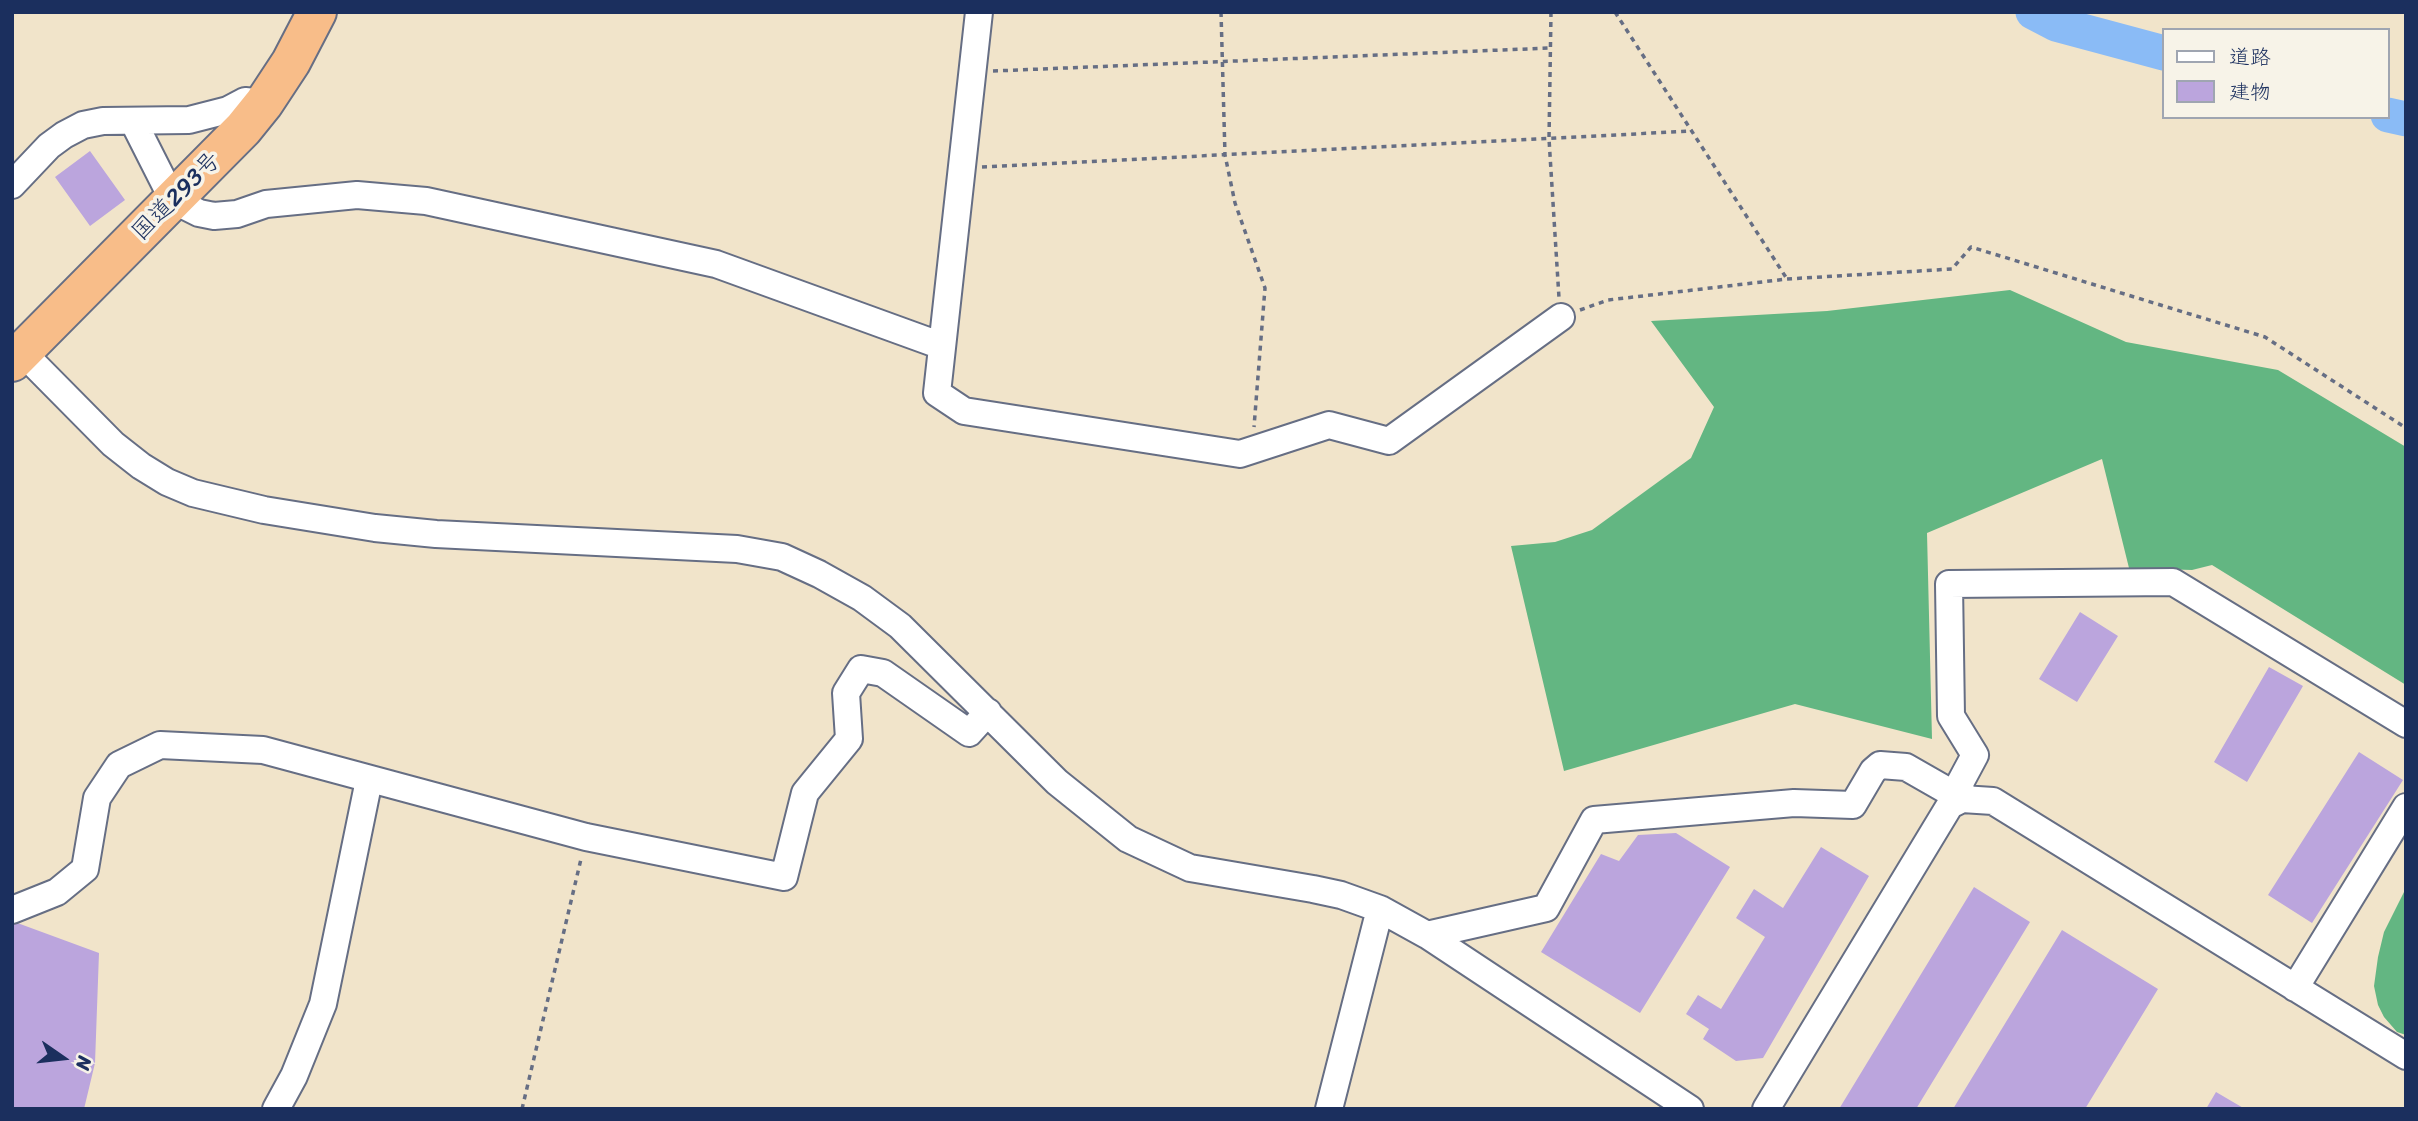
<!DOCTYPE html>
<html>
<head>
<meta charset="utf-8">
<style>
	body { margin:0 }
	#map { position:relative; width:2418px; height:1121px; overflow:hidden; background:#f1e4ca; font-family:Sriracha,"Klee One",sans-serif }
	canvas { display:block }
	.frame { position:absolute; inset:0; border:14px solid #1b2f5e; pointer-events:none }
	.legend { position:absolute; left:2162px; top:28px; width:228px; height:91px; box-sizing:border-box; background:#f7f3e8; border:2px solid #9fa5b1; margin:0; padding:9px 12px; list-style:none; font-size:21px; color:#1b2f5e }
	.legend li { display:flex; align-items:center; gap:14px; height:35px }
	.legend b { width:35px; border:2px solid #9fa5b1 }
	.north { position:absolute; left:28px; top:1023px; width:70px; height:70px; -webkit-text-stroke:5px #f7f3e8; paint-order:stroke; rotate:104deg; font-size:19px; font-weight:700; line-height:28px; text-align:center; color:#1b2f5e }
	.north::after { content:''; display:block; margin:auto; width:24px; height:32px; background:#1b2f5e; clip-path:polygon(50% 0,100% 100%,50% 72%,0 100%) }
</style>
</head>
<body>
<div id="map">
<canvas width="2418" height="1121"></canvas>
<div class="frame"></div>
<ul class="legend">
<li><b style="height:9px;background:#fff"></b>道路</li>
<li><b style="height:19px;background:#bba5dd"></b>建物</li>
</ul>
<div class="north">N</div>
</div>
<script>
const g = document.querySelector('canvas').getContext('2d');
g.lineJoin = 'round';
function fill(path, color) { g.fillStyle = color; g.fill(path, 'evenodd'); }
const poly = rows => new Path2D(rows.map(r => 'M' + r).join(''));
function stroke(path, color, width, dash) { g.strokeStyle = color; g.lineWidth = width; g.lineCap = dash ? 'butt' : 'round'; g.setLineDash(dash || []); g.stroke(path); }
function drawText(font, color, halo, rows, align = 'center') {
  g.font = font + ' Sriracha,"Klee One",sans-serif'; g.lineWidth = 7; g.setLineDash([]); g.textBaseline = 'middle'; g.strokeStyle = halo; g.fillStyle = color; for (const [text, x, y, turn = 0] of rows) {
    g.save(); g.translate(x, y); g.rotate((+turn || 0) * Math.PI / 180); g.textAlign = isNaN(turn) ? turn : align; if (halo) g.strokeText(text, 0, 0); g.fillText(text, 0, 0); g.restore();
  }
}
const forest = poly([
	[2010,290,2126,342,2278,370,2406,447,2406,685,2212,565,2192,570,2129,568,2102,459,1927,533,1932,739,1795,704,1564,771,1511,546,1555,542,1592,530,1691,458,1714,407,1651,321,1827,311],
	[2406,888,2406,1035,2397,1032,2384,1017,2378,1005,2374,986,2378,957,2384,932]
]);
const river = poly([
	[2033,12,2056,24,2164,53],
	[2388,115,2406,119]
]);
const building = poly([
	[90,151,125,200,90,226,55,177],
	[2080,612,2118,636,2077,702,2039,679],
	[2269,667,2303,686,2247,782,2214,762],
	[2359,752,2403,780,2312,923,2268,895],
	[1676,833,1730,867,1640,1013,1541,952,1601,854,1619,861,1638,835],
	[1821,847,1869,876,1763,1058,1736,1061,1703,1039,1709,1029,1686,1014,1698,995,1721,1009,1765,937,1736,918,1754,889,1783,908],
	[1974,887,2030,922,1916,1109,1839,1109],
	[12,921,99,953,95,1063,84,1109,12,1109],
	[2062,930,2158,989,2085,1109,1953,1109],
	[2216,1092,2245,1109,2206,1109]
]);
const path = poly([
	[1221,12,1225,155,1235,203,1265,288,1254,427],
	[1551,12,1549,139,1559,298],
	[1615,12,1787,279],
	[993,71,1550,48],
	[982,167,1693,131],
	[1580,310,1608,300,1787,279,1952,269,1971,247,2265,337,2406,428],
	[522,1109,581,859]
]);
const minor = poly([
	[979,12,937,393,964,411,1240,454,1329,425,1389,441,1561,317],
	[133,121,173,200,199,213,214,216,237,214,266,204,357,195,426,201,716,264,942,346],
	[12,185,49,146,64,135,83,125,103,121,189,120,228,110,245,101,264,103],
	[22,352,113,444,141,466,167,482,193,493,264,510,375,528,436,534,737,549,782,557,819,574,862,598,900,626,1057,782,1128,839,1190,868,1313,889,1341,895,1380,909,1427,935,1690,1109],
	[1962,799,1960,783,1975,755,1951,716,1949,584,2173,582,2406,724],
	[12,910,57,892,85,869,97,798,119,765,160,745,263,750,586,837,784,877,805,793,849,739,846,693,861,669,883,673,969,733,988,712],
	[1427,935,1546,908,1594,820,1794,803,1853,805,1873,771,1880,765,1906,767,1962,799,1993,801,2406,1056],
	[2295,988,2406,807],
	[276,1109,294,1076,323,1004,369,780],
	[1329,1109,1380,909],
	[1766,1109,1950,805,1962,799]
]);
const highway = poly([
	[12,362,243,129,264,103,291,62,317,12]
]);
const streetNames = [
	["国道293号",177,197,-45]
];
fill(forest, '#63b682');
stroke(river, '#8abbf6', 35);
fill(building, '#bba5dd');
stroke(minor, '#666e84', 30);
stroke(highway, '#666e84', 42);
stroke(path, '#666e84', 3.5, [5, 5]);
stroke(minor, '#fff', 26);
stroke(highway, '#f8bd89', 38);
drawText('24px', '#1b2f5e', '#f7f3e8', streetNames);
</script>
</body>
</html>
